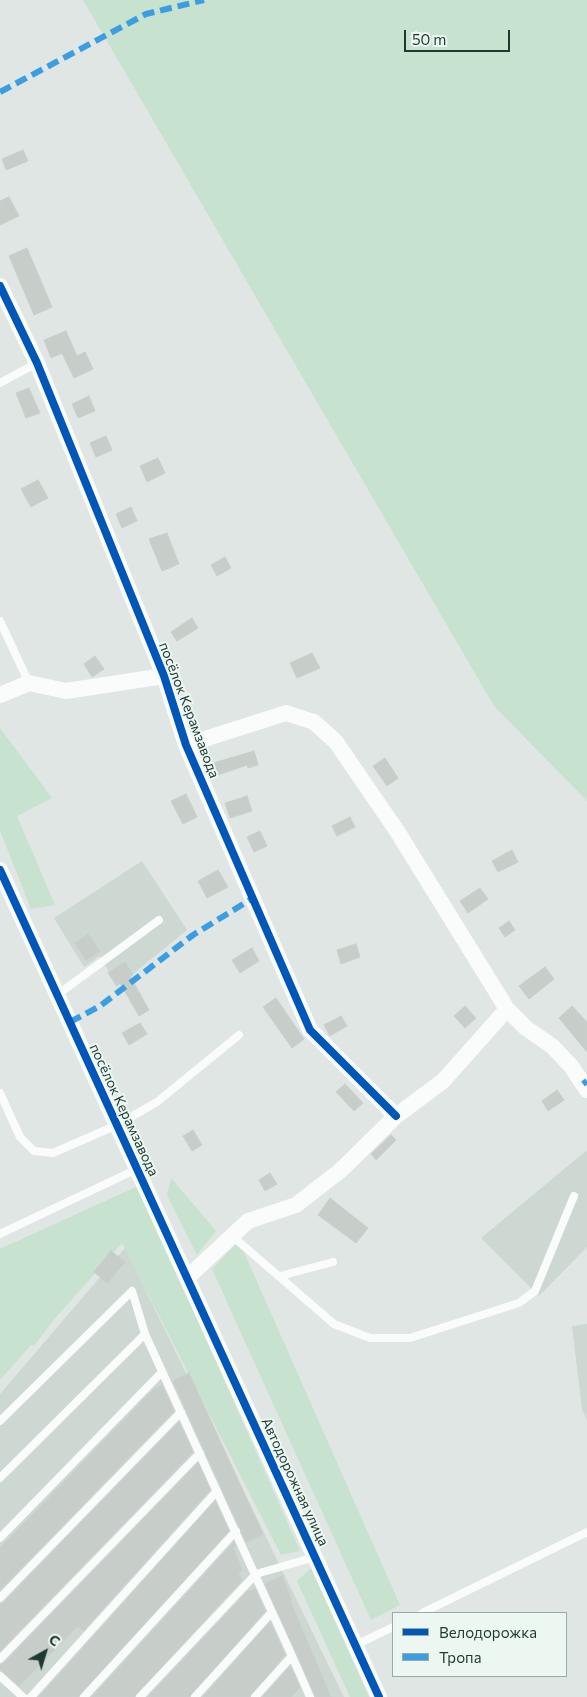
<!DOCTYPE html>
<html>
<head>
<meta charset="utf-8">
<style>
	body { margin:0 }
	#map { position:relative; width:587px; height:1697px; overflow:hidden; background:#e0e6e3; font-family:Commissioner,sans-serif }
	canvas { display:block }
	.legend { position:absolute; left:392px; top:1612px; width:175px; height:65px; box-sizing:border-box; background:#ecf7f1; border:1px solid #99aba5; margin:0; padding:6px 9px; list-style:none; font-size:15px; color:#1d3a32 }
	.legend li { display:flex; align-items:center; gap:10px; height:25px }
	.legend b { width:25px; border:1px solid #99aba5 }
	.north { position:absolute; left:20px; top:1627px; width:50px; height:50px; -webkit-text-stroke:4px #ecf7f1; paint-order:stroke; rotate:39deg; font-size:14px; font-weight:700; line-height:20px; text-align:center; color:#1d3a32 }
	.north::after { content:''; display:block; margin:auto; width:18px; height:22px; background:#1d3a32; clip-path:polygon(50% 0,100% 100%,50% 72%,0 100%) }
	.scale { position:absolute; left:404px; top:30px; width:106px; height:22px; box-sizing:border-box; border:2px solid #1d3a32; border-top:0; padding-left:6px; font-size:15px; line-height:18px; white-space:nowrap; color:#1d3a32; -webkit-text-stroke:4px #ecf7f1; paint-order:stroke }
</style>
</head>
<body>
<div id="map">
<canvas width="587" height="1697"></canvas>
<ul class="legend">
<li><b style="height:6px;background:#0057b8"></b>Велодорожка</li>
<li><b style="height:6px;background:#3c9ee2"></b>Тропа</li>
</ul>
<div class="north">С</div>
<div class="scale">50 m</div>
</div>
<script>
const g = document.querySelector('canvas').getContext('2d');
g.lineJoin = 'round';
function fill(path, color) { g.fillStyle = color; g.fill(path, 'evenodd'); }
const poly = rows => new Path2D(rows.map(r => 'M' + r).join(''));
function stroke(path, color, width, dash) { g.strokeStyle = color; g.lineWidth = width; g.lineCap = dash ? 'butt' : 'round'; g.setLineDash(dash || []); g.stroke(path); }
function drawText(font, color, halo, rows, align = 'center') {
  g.font = font + ' Commissioner,sans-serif'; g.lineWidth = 4; g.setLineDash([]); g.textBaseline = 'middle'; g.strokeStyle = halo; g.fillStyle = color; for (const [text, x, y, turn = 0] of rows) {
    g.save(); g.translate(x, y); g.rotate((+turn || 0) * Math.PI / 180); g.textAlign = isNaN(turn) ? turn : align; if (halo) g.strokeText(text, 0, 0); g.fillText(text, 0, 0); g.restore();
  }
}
const built = poly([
	[142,861,187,930,117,987,100,956,84,967,54,918],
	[587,1150,587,1247,539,1296,481,1238],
	[125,1248,344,1697,0,1697,0,1394],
	[587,1324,587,1420,582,1409,572,1326]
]);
const green = poly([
	[83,0,587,0,587,801,494,706],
	[0,728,52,798,17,816,55,905,31,909,0,831],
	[171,1178,216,1231,197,1255,167,1195],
	[138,1186,300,1551,281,1555,122,1243,57,1316,34,1346,31,1345,0,1380,0,1249],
	[239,1241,400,1605,371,1620,212,1269],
	[311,1568,369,1697,350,1697,297,1581]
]);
const building = poly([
	[23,150,28,161,6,170,2,159,23,150],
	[9,197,19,216,0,225,0,201,9,197],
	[27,248,52,307,34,315,9,256,27,248],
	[66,331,77,356,85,352,93,369,74,378,62,353,51,358,44,340,66,331],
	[29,388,40,413,26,418,16,393,29,388],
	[89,396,95,411,78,418,72,404,89,396],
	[106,436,112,450,96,457,90,443,106,436],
	[158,458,165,473,147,482,140,466,158,458],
	[38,480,48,498,31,507,21,489,38,480],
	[131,507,137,521,122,528,116,514,131,507],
	[167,533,179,564,162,571,149,539,167,533],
	[225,557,231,568,217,576,211,565,225,557],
	[192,618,198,628,177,641,171,632,192,618],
	[312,653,320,668,297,678,290,663,312,653],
	[95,656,104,669,92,677,84,664,95,656],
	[254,751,258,765,248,768,247,765,215,776,210,764,254,751],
	[385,758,398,778,387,786,373,766,385,758],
	[186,794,197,817,183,824,171,801,186,794],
	[247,796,252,811,230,818,225,803,247,796],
	[350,817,355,827,337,836,332,826,350,817],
	[260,831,267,846,254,852,247,837,260,831],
	[512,850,518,862,498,872,492,861,512,850],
	[218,870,228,887,207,898,198,881,218,870],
	[480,888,488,899,468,913,460,901,480,888],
	[509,921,515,930,505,937,499,928,509,921],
	[88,934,100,951,86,960,75,943,88,934],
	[356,944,360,957,341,964,337,950,356,944],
	[252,948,259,961,240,973,232,960,252,948],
	[125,962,133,975,130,976,149,1010,139,1016,120,983,116,985,108,973,125,962],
	[545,967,554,979,529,999,519,986,545,967],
	[276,998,304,1039,292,1048,263,1007,276,998],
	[465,1006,476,1018,465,1028,454,1016,465,1006],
	[572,1006,587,1022,587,1052,559,1018,572,1006],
	[341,1016,347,1026,330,1036,324,1025,341,1016],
	[140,1023,147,1034,129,1045,122,1033,140,1023],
	[345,1084,363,1103,354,1111,336,1092,345,1084],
	[557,1090,564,1100,548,1111,542,1101,557,1090],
	[193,1130,202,1145,192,1151,183,1136,193,1130],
	[391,1135,396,1140,376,1160,371,1154,391,1135],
	[270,1173,277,1184,265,1191,259,1180,270,1173],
	[330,1198,368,1228,356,1243,318,1215,330,1198],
	[111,1251,125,1262,107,1283,94,1272,111,1251],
	[189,1373,263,1534,246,1542,173,1381,189,1373],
	[162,1385,174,1411,0,1590,0,1548,154,1389,162,1385],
	[179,1422,193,1452,0,1651,0,1604,4,1602,179,1422],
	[198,1463,210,1490,83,1631,78,1626,19,1686,0,1669,0,1664,4,1663,198,1463],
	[215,1501,229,1531,78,1697,39,1697,215,1501],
	[234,1542,236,1546,233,1548,242,1570,238,1573,242,1580,134,1697,92,1697,234,1542],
	[282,1576,292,1600,290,1601,331,1697,316,1697,265,1584,282,1576],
	[255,1589,265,1611,190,1697,148,1697,248,1591,255,1589],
	[270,1622,285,1655,250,1697,203,1697,270,1622],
	[290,1666,300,1687,291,1697,263,1697,290,1666]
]);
const service = poly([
	[0,383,37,363],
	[0,621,29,683],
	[57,995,159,920],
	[0,1093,20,1137,34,1151,53,1153,117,1125,157,1102,239,1035],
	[0,1234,137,1169],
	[231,1235,334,1324,370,1338,410,1338,519,1303,535,1291,574,1196],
	[280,1276,333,1262],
	[0,1421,132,1291,145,1334],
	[0,1478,145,1334,292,1656,255,1697],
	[0,1538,162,1372],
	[0,1598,181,1412],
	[422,1613,587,1532],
	[356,1645,393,1627],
	[292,1656,310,1697],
	[0,1659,200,1453],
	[0,1676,23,1697],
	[31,1697,217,1491],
	[84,1697,236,1531],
	[140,1697,256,1574,315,1557],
	[195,1697,272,1612]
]);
const minor = poly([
	[0,286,37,363,164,676,186,745,310,1030,396,1116],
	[0,695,29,683,66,691,164,676],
	[186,745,286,713,314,722,336,742,397,831,507,1009,526,1028,552,1046,571,1066,587,1090],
	[0,870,379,1697],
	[187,1278,248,1221,296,1205,341,1170,396,1116,443,1081,507,1009]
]);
const quiet = poly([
	[0,92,146,14,204,0],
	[70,1022,100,1006,193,935,253,898],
	[583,1084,587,1081]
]);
const cycleway = poly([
	[0,286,37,363,164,676,186,745,310,1030,396,1116],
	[0,870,379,1697]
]);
const streetNames = [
	["посёлок Керамзавода",189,710,69],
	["посёлок Керамзавода",124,1110,65],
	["Автодорожная улица",295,1482,65]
];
fill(built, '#cdd8d3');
fill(green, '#c7e2ce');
fill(building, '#c7ceca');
stroke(building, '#c8cfcc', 1);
stroke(service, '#fafbfb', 8);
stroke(minor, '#fafbfb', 16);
stroke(quiet, '#3c9ee2', 6, [12, 6]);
stroke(cycleway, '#0057b8', 8);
drawText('14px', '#1d3a32', '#ecf7f1', streetNames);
</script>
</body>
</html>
